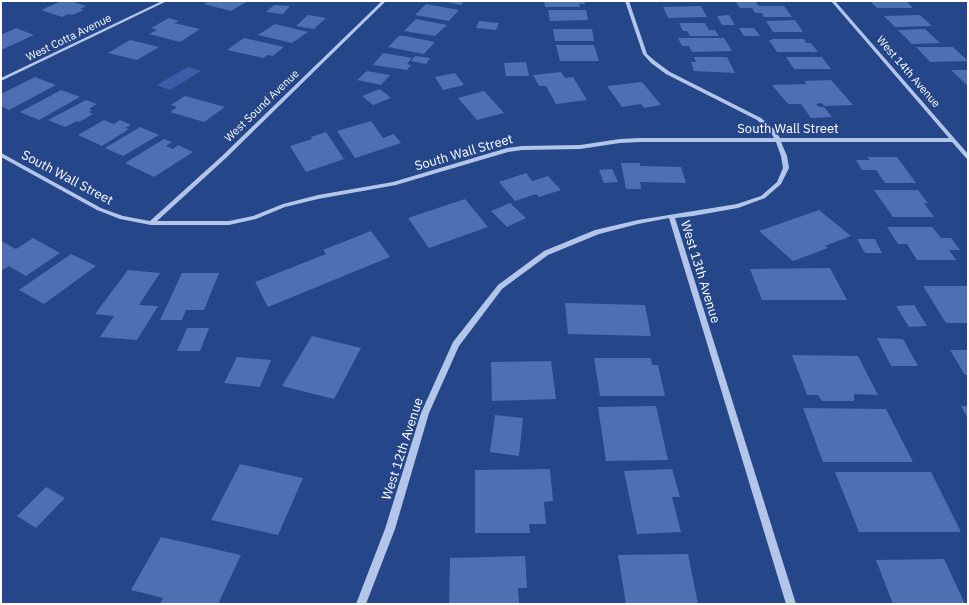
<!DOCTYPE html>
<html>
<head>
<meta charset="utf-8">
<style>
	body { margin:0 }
	#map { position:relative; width:969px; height:605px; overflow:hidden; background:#26468a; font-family:"IBM Plex Sans",sans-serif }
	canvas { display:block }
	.frame { position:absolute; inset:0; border:2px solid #fff; pointer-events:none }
</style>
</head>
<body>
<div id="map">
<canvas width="969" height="605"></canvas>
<div class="frame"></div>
</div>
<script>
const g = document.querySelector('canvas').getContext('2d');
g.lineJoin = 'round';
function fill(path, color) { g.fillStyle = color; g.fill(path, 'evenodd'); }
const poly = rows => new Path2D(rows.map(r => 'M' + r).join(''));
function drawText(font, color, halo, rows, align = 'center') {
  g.font = font + ' "IBM Plex Sans",sans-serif'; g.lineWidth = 3.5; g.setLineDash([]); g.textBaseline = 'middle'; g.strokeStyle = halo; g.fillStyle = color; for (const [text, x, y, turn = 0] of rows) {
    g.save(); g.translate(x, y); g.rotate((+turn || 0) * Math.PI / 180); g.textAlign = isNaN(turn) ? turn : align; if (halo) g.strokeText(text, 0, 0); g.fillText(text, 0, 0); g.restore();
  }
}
const green = poly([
	[188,67,201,71,170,90,157,85]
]);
const building = poly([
	[62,1,70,1,86,6,80,9,84,10,72,15,68,14,62,17,41,10],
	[210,1,248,1,231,11,204,4],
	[442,1,464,1,461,5],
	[544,1,584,1,585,4,579,4,580,7,545,7],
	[735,1,755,1,759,6,784,6,792,17,764,17,762,13,755,13,752,8,740,8],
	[870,1,906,1,913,8,877,8],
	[426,4,459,10,449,21,415,15],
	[274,5,290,6,283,14,266,12],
	[701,6,707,17,668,18,663,7],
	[548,10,586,10,588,20,550,21],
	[308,15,326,18,314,29,296,26],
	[729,15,735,25,722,25,717,16],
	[920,15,932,26,895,27,884,16],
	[169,18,179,21,174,23,200,29,180,42,149,34,157,30,151,28],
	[416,19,447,25,435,36,404,31],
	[795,20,803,32,773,32,766,21],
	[479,21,499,23,496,30,476,28],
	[679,23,705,23,709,30,715,30,719,36,690,36,687,31,683,31],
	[275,24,308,32,292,43,258,35],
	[16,28,34,35,1,50,1,35],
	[739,28,754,28,760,36,744,36],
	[553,29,592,29,594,41,555,41],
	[925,29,940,43,912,44,898,30],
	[399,36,405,36,435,42,424,54,388,47],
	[244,38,284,47,273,56,268,55,263,58,227,50],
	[678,38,724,38,732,51,692,52,689,46,682,46],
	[772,39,804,39,806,43,811,43,818,52,777,52,769,40,772,40],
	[130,40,159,47,137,60,108,53],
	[556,45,594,45,599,61,560,61],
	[916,47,953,47,968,61,930,62],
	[383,53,412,58,407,64,411,65,407,70,373,65],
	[415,56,430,58,426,64,411,61],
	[694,57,727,57,735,73,694,71,691,62,696,62],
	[786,57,822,57,831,69,794,69],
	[526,62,529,76,506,76,504,63],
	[951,70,968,70,968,86],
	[367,71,390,75,381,85,357,80],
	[561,72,565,78,573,77,587,100,556,104,546,86,539,86,533,75],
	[455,73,464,85,443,90,435,77],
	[35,77,56,85,9,110,1,106,1,94],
	[831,80,853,105,824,106,822,103,816,104,819,107,824,107,832,117,811,118,801,104,788,104,772,85,807,84,804,81],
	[642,82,661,105,644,108,641,104,622,107,607,86],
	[380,89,391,98,373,105,362,96],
	[61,90,80,97,39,120,20,112],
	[484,91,504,113,477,120,458,98],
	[185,96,225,107,204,122,170,112,177,107,171,105],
	[86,100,97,104,89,109,92,110,89,112,93,114,79,122,77,121,65,127,48,120],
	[104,120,114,124,120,120,131,125,125,128,129,129,102,146,78,135],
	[371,121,383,138,394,134,401,143,355,158,337,131],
	[140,127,159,135,123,156,105,148],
	[326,132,344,159,306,172,290,146,312,139,311,137],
	[164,139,172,142,166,146,173,149,178,145,193,152,154,177,125,163],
	[867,157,897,157,916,183,885,183,876,170,862,170,856,160,870,160],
	[621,163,640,163,640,166,681,167,686,183,640,182,641,189,626,189],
	[612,169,618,182,604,183,599,170],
	[526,173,532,181,548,176,561,190,539,197,536,194,515,201,499,182],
	[874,190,918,190,928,203,924,203,934,217,893,217],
	[465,199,488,227,429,248,408,218],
	[510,203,526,218,507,227,491,211],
	[819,210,851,236,825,246,828,248,793,261,759,231],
	[887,227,932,227,941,238,951,238,960,250,949,250,956,260,917,260,907,244,898,244],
	[371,231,390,257,268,307,255,282,326,254,323,250],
	[33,238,60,253,26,276,9,266,1,271,1,241,16,249],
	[857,239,875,239,882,253,865,253],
	[71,254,96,266,44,304,19,290],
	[830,268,847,300,762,300,750,269],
	[128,270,160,273,139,305,158,306,137,340,100,337,114,316,95,314],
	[182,273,219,273,204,310,186,310,182,320,160,320],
	[923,286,968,286,968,323,946,323],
	[565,303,645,305,651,336,568,334],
	[914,305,927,326,909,327,896,306],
	[187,328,209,328,200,351,177,351],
	[312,336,361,348,334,399,282,386],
	[877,338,903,339,918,366,891,366],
	[950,350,968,350,968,375,965,375],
	[792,355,858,356,878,395,854,394,854,401,822,401,818,395,807,395],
	[237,357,271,360,260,387,224,383],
	[594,358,651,358,652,365,658,365,665,396,600,396],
	[551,361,556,399,492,401,491,362],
	[656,406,668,460,606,461,598,407],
	[961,406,968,406,968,419],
	[803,408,886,409,913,462,823,462],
	[495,415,523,418,519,456,490,452],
	[240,464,303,478,278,535,211,520],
	[550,469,553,501,544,502,546,524,529,524,530,533,475,533,475,470],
	[672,469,680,497,672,497,681,532,637,534,624,471],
	[835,472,931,472,961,532,859,532],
	[46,487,65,498,36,528,17,516],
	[161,537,241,555,218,604,160,604,163,598,131,590],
	[688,554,698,604,626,604,618,555],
	[525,556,527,588,518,588,519,604,449,604,450,558],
	[944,559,965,604,893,604,876,560]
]);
const minor = poly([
	[162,1,167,1,1,81,1,78,162,1],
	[382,1,386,1,226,158,157,221,229,221,253,216,283,204,318,195,393,182,507,148,522,146,580,145,620,139,640,138,774,138,770,131,757,120,666,74,651,63,643,54,625,1,629,1,647,54,655,61,670,72,761,118,774,129,780,138,949,138,831,1,835,1,968,154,968,159,966,158,952,142,781,142,787,156,789,168,781,184,765,198,738,208,693,216,675,218,796,604,786,604,669,218,638,224,599,234,548,255,502,289,459,346,429,413,395,529,366,604,356,604,385,529,421,413,453,342,498,285,544,251,595,230,638,220,737,204,761,196,777,182,783,168,781,156,776,142,640,142,620,143,580,149,522,150,508,152,396,185,318,199,285,207,256,219,229,225,151,225,120,219,97,210,1,157,1,153,3,154,101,208,123,216,150,221,222,156,382,1]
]);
const farStreetnames = [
	["West Cotta Avenue",69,38,-26],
	["West 14th Avenue",908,72,49],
	["West Sound Avenue",262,106,-44]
];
const streetNames = [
	["South Wall Street",788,129],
	["South Wall Street",464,153,-16],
	["South Wall Street",67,178,28],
	["West 13th Avenue",700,272,73],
	["West 12th Avenue",403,449,-72]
];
fill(green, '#3a5ea7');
fill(building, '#4e6fb2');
fill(minor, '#b3c6ea');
drawText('11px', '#fff', '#26468a', farStreetnames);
drawText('13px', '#fff', '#26468a', streetNames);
</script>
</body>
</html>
